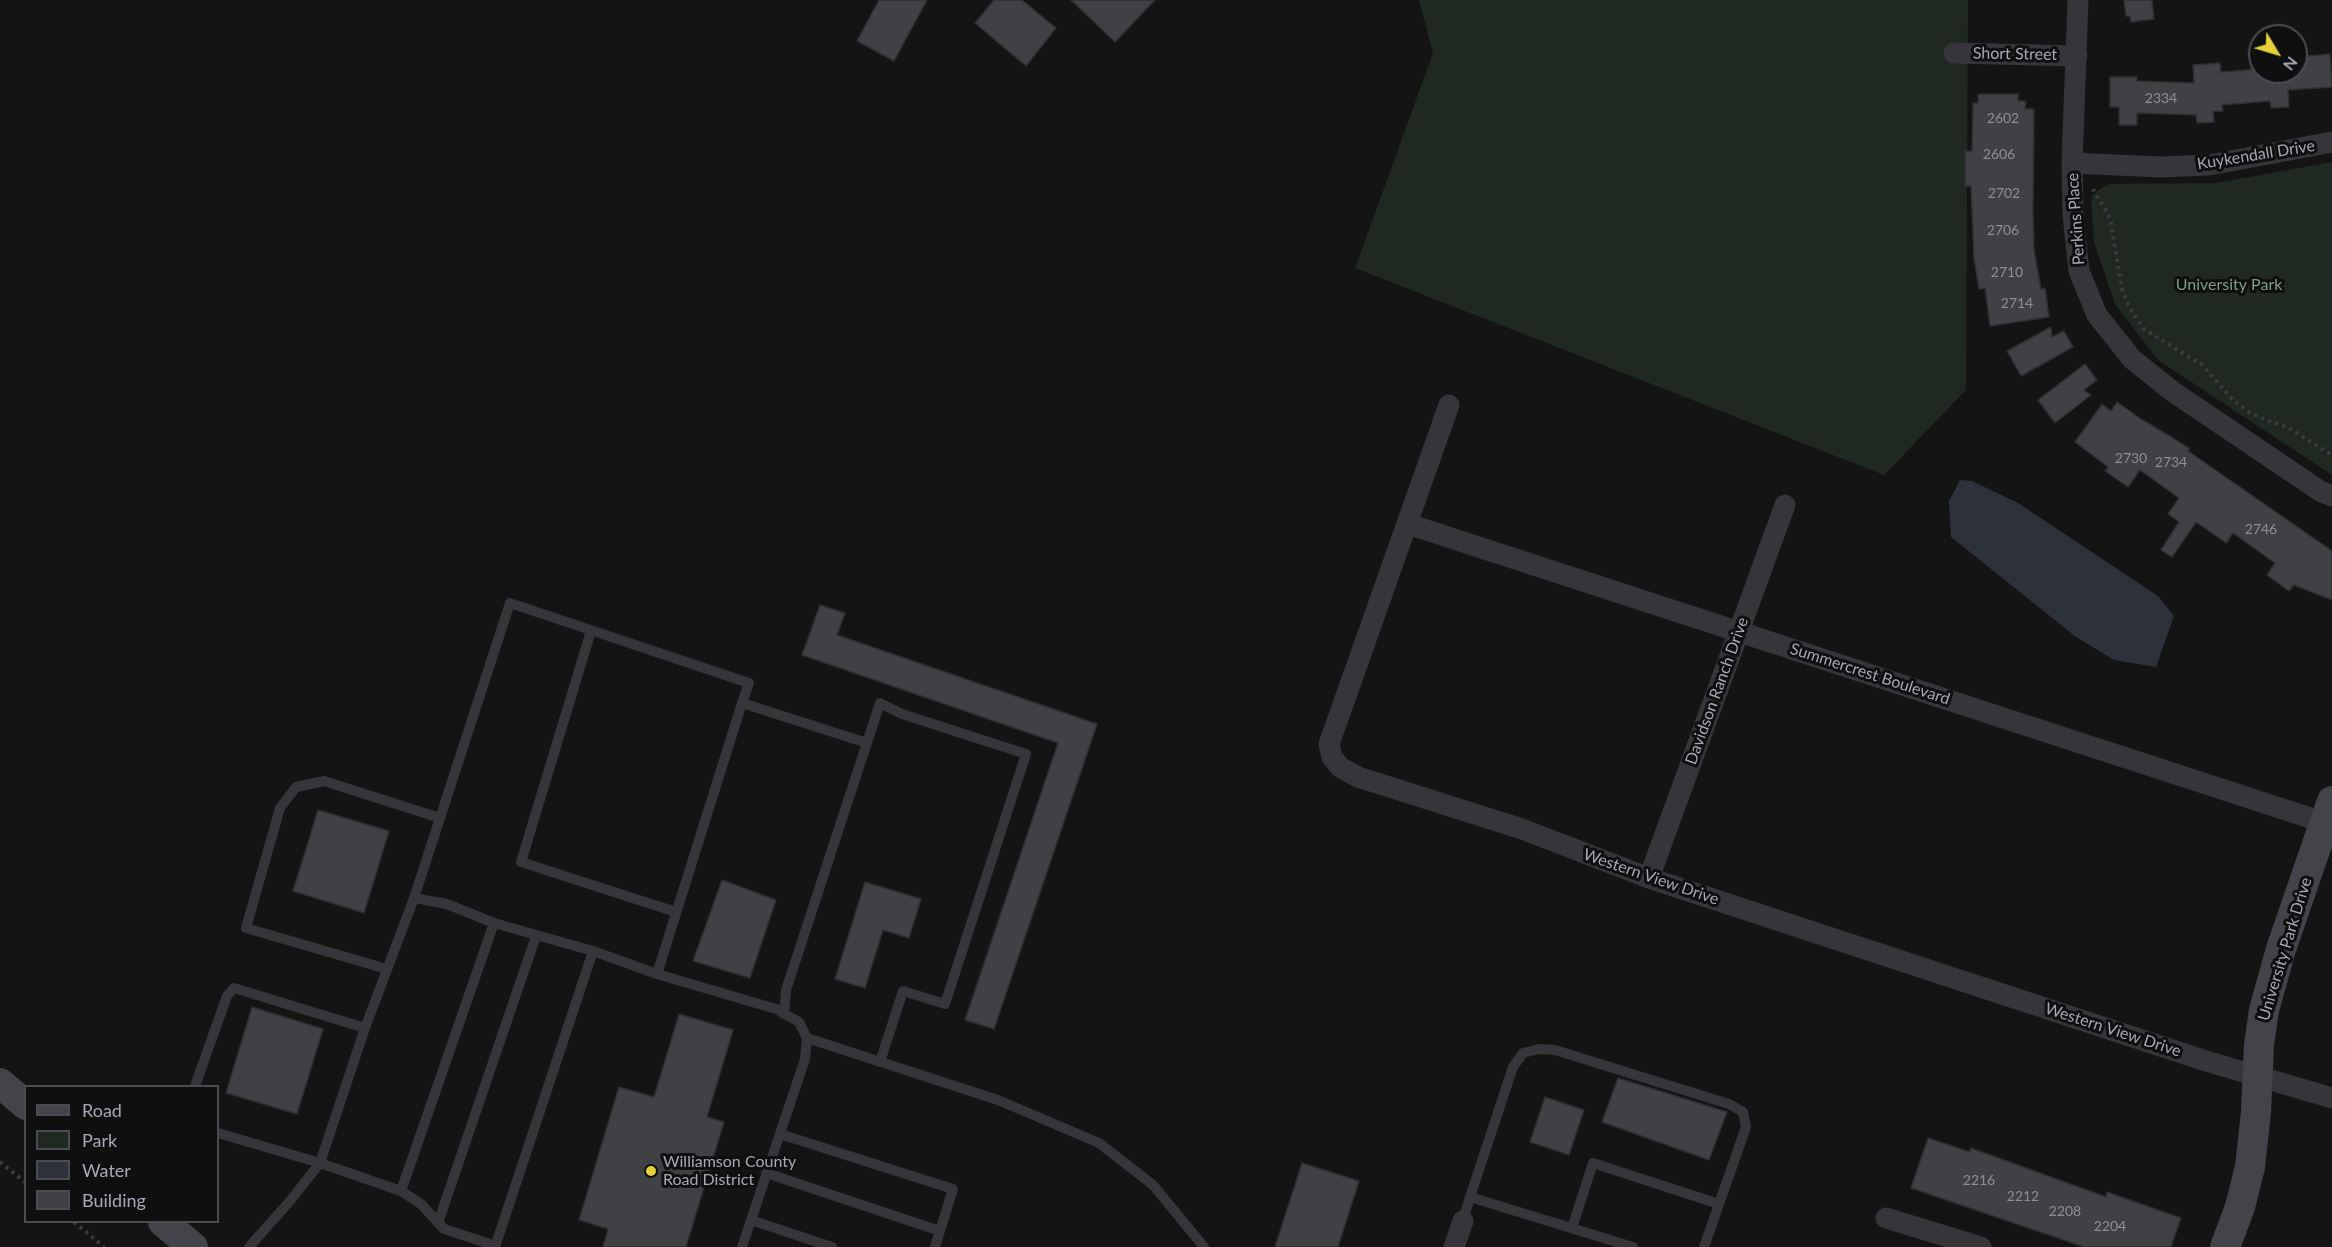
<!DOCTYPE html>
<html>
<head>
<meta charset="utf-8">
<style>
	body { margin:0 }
	#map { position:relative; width:2332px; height:1247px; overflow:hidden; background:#141415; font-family:Lato,sans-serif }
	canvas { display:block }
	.legend { position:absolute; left:24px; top:1085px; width:195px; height:138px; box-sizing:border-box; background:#0f0f10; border:2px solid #4b4c52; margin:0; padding:8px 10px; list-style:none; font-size:18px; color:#a6a8b5 }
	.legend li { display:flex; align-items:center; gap:12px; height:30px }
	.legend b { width:30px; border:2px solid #4b4c52 }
	.north { position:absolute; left:2248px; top:24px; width:60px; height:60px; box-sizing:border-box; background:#0f0f10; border:2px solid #4b4c52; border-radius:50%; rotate:128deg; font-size:16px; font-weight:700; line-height:24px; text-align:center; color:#a6a8b5 }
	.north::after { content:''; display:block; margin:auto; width:21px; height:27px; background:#e6d13b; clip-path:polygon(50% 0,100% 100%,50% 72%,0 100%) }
</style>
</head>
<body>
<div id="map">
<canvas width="2332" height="1247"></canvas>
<ul class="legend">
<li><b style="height:8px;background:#43434a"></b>Road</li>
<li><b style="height:16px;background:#202822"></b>Park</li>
<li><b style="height:16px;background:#2d323a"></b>Water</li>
<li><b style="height:16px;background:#404145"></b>Building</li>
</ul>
<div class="north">N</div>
</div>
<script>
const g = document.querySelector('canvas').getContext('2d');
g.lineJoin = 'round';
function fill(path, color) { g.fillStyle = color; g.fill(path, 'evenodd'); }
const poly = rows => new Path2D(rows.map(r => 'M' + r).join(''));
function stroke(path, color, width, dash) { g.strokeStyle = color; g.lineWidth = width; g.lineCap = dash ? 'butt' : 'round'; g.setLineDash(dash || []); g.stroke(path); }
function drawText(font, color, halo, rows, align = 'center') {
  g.font = font + ' Lato,sans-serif'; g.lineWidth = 6; g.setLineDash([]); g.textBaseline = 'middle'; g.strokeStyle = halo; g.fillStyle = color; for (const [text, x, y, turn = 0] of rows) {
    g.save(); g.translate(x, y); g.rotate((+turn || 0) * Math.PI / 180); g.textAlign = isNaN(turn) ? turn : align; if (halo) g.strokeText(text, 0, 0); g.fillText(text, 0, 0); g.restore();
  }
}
const green = poly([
	[1419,0,1968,0,1966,390,1884,475,1355,268,1433,53],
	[2332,162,2332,475,2158,360,2115,304,2094,242,2091,203,2092,196,2100,189,2110,184,2216,183]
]);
const water = poly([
	[1960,480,1972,481,2018,503,2158,596,2174,616,2156,667,2114,660,2076,637,1951,537,1949,501]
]);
const building = poly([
	[879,0,927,0,894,61,857,41,879,0],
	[994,0,1022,0,1056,28,1026,66,975,23,994,0],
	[1071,0,1155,0,1115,42,1071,0],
	[2124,0,2152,0,2154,19,2131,22,2130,16,2126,16,2124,0],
	[2330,54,2332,87,2288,90,2289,107,2271,108,2270,101,2222,105,2223,111,2213,111,2214,122,2197,123,2196,115,2137,113,2137,125,2119,125,2119,107,2110,107,2110,77,2137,77,2137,81,2194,83,2193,65,2220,63,2221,72,2258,69,2258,72,2296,72,2296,57,2330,54],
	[1978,94,2018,94,2018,101,2026,101,2025,109,2034,109,2033,211,2034,250,2041,289,2045,288,2049,317,1990,326,1985,288,1979,289,1974,258,1971,186,1965,186,1965,151,1972,151,1973,103,1978,103,1978,94],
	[2051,327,2052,337,2064,331,2073,347,2021,376,2007,351,2051,327],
	[2085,364,2097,380,2084,390,2091,395,2055,423,2038,400,2085,364],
	[2117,402,2141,419,2173,438,2190,449,2188,451,2332,551,2332,600,2294,585,2289,591,2267,575,2275,563,2233,533,2226,543,2196,522,2172,557,2161,550,2179,522,2168,514,2179,498,2140,470,2128,487,2105,471,2108,467,2075,442,2102,404,2111,411,2117,402],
	[820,605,845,613,837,635,1097,724,994,1029,965,1020,1058,743,802,655,820,605],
	[318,810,389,831,364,913,293,891,318,810],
	[722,880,776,900,750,978,693,961,722,880],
	[865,882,921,899,909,938,883,930,865,988,835,979,865,882],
	[252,1007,323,1029,297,1114,226,1093,252,1007],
	[679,1014,733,1030,707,1117,724,1122,686,1247,603,1247,608,1229,579,1220,619,1087,654,1097,679,1014],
	[1618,1078,1727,1112,1709,1160,1602,1122,1618,1078],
	[1545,1097,1584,1110,1569,1155,1530,1142,1545,1097],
	[1928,1138,1970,1152,1971,1148,2106,1197,2107,1192,2181,1218,2171,1247,2084,1247,1911,1188,1928,1138],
	[1302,1163,1359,1181,1338,1247,1275,1247,1302,1163]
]);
const path = poly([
	[2093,189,2110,218,2122,289,2128,305,2144,329,2202,365,2234,401,2249,412,2266,420,2289,428,2332,455],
	[0,1162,26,1183],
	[74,1222,104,1247]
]);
const lane = poly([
	[591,631,521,862,676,912],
	[414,898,510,603,749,683,742,703],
	[387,969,246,928,280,808,296,787,324,781,440,818],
	[657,974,742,703,867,743],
	[784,1014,786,990,880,703,902,714,1026,754,945,1004,903,991,880,1062],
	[807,1038,998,1100,1099,1143,1153,1185,1204,1247],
	[195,1086,227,996,234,988,365,1028],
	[218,1133,320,1163,401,1191,421,1204,444,1229,496,1246],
	[780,1134,953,1189,935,1247],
	[766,1173,940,1231],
	[401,1191,494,923],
	[1470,1197,1513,1067,1523,1053,1539,1049,1555,1050,1729,1104,1743,1112,1746,1127,1704,1247],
	[751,1220,832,1247],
	[1463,1221,1470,1197,1633,1247],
	[438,1223,536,936],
	[1572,1228,1593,1163,1719,1204],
	[249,1247,290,1201,320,1163,365,1028,414,898,447,904,494,923,593,951,657,974,776,1009,799,1022,807,1038,805,1059,742,1247],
	[495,1247,593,951]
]);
const street = poly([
	[2078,0,2072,163,2073,215,2079,271,2097,315,2132,359,2172,391,2320,491,2332,496],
	[1954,53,2077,56],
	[2072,163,2161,167,2209,165,2332,142],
	[1449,405,1329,744,1332,757,1340,767,1358,777,1522,829,1649,878,2206,1061,2332,1098],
	[1408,524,2332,825],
	[1649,878,1785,505],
	[1886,1218,1981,1247],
	[1454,1247,1463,1221]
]);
const secondary = poly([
	[0,1083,26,1105],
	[163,1222,193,1247],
	[2225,1247,2240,1207,2250,1167,2256,1112,2259,1045,2264,1010,2281,949,2332,801]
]);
const markers = [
	[651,1171,6,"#e6d13b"]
];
const numberNames = [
	["2334",2161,98],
	["2602",2003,118],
	["2606",1999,154],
	["2702",2004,193],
	["2706",2003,230],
	["2710",2007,272],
	["2714",2017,303],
	["2730",2131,458],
	["2734",2171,462],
	["2746",2261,529],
	["2216",1979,1180],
	["2212",2023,1196],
	["2208",2065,1211],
	["2204",2110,1226]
];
const streetNames = [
	["Short Street",2015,54,1],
	["Kuykendall Drive",2256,155,-9],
	["Perkins Place",2076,219,-94],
	["Summercrest Boulevard",1870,674,18],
	["Davidson Ranch Drive",1717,691,-70],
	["Western View Drive",1651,877,19],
	["University Park Drive",2285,949,-73],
	["Western View Drive",2113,1030,18]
];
const parkNames = [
	["University Park",2229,285]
];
const poiNames = [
	["Williamson County",663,1162],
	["Road District",663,1180]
];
fill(green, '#202822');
fill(water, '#2d323a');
fill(building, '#404145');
stroke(building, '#2f2e31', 1.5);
stroke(path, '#3b3c41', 4, [3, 4.5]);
stroke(lane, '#35353a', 10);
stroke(street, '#35353a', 21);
stroke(secondary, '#43434a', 30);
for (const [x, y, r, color] of markers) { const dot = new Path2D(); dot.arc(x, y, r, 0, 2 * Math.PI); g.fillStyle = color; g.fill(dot); stroke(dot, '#0f0f10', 2); }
drawText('14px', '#8c8e99', null, numberNames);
drawText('16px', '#a6a8b5', '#0f0f10', streetNames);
drawText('16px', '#7e9f87', '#0f0f10', parkNames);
drawText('16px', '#a6a8b5', '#0f0f10', poiNames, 'left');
</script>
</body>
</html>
